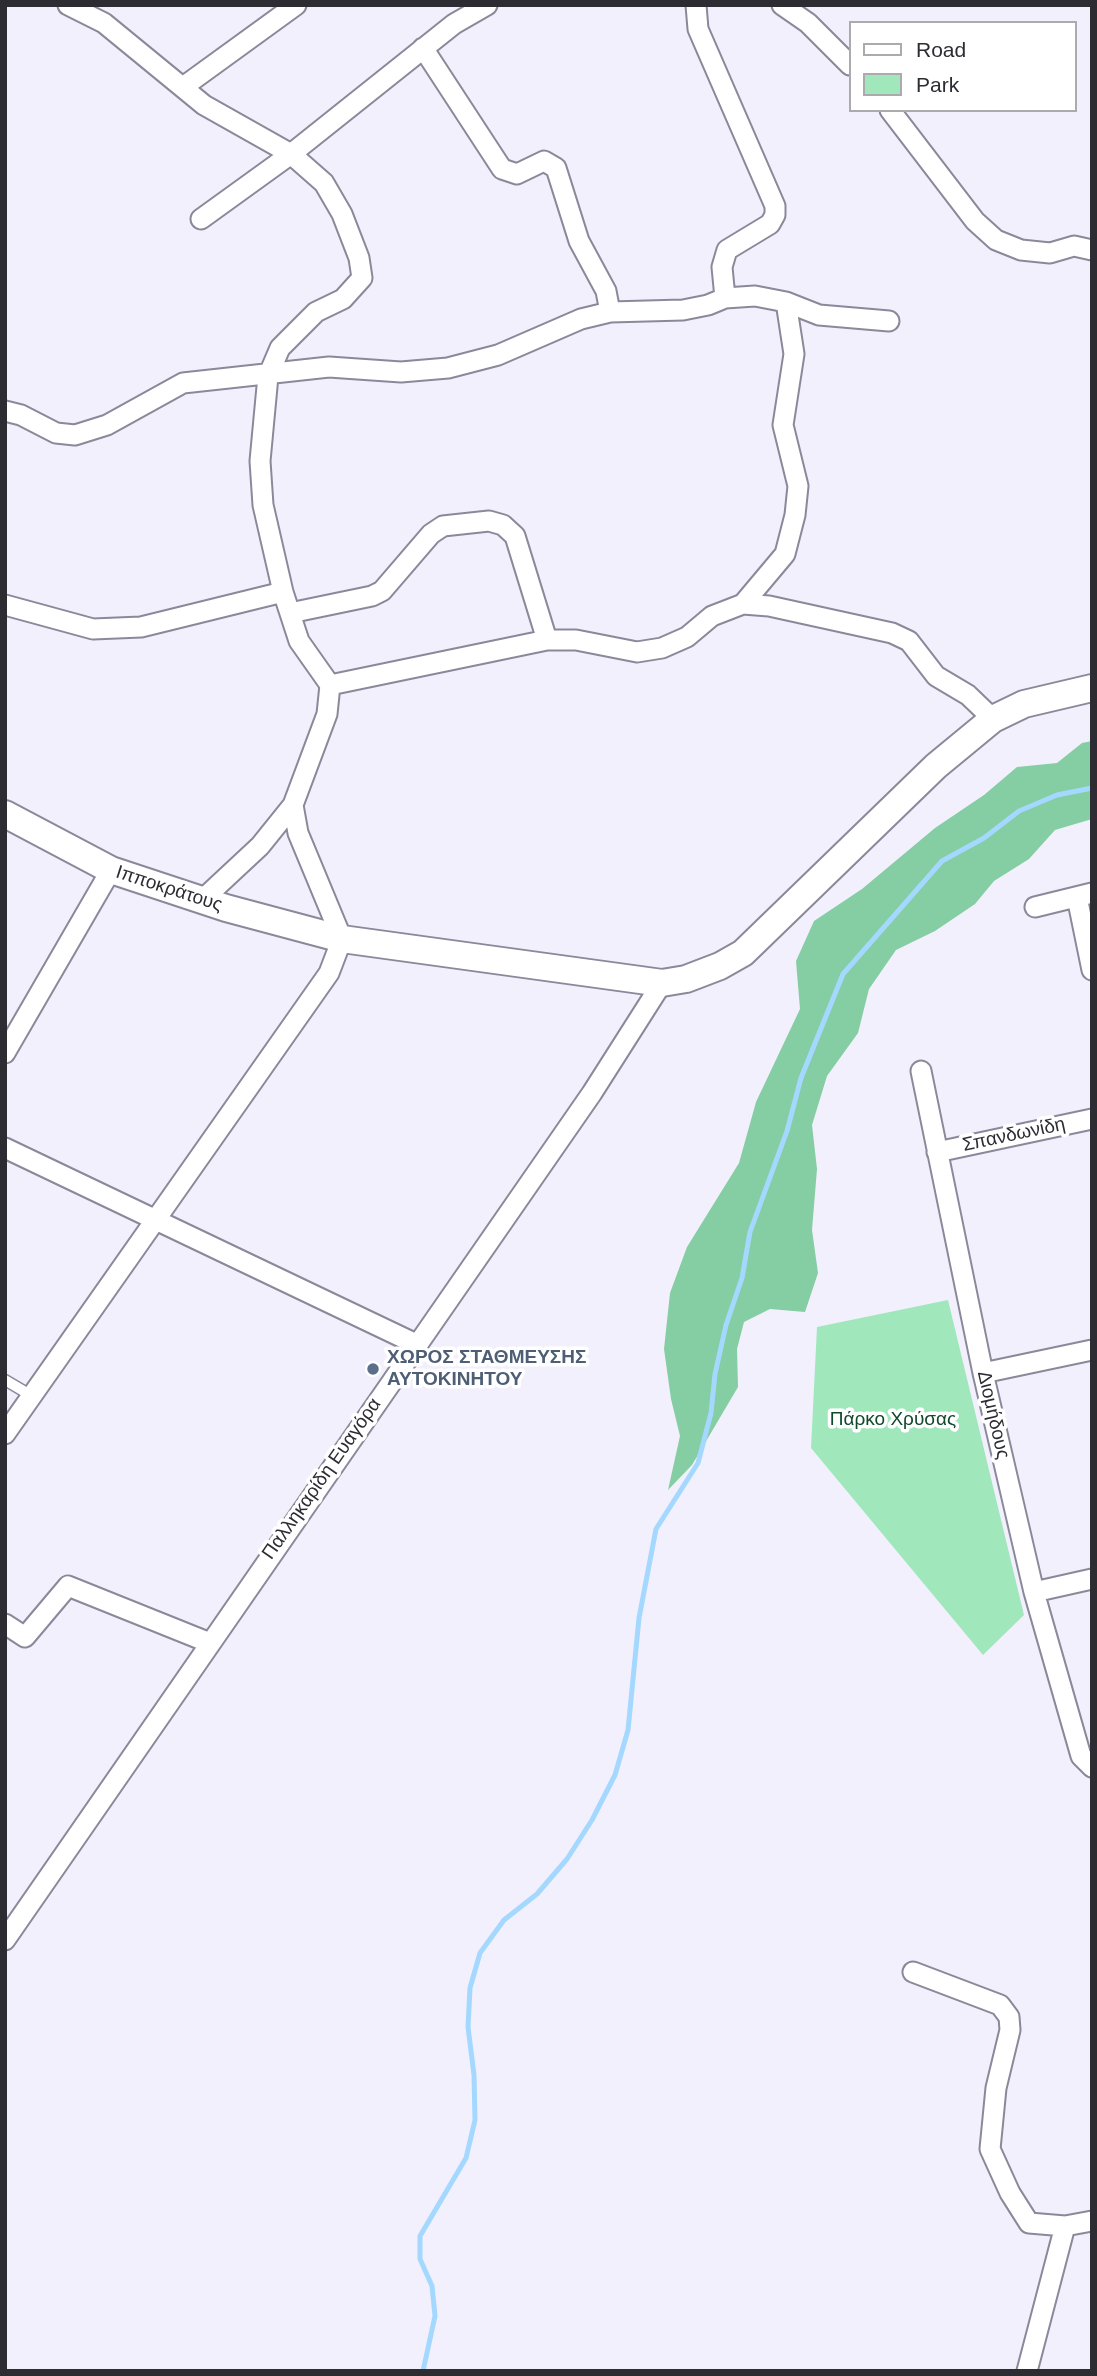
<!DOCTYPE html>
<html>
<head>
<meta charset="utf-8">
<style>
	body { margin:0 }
	#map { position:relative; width:1097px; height:2376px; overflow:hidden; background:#f2f0fc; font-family:Arial,sans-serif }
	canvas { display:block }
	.frame { position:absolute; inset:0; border:7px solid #2d2c33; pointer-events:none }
	.legend { position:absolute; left:849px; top:21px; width:228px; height:91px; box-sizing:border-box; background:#fff; border:2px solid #ababad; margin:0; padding:9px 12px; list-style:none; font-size:21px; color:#2d2c33 }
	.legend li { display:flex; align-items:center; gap:14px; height:35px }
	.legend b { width:35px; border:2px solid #ababad }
</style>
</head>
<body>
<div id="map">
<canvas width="1097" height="2376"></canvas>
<div class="frame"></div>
<ul class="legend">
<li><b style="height:9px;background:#fff"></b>Road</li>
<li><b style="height:19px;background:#a0e7bc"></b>Park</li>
</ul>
</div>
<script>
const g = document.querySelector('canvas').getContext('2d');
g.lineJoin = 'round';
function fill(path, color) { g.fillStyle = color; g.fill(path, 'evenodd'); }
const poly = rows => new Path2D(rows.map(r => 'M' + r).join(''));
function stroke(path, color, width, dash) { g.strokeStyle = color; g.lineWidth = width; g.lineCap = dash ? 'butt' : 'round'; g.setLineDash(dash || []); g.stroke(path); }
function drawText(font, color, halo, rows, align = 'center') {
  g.font = font + ' Arial,sans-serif'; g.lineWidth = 7; g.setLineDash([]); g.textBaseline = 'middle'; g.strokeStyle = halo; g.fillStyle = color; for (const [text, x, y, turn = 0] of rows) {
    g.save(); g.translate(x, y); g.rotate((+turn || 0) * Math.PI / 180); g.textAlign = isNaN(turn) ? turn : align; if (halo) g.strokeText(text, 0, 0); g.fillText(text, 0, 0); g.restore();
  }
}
const green = poly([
	[948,1300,1024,1615,983,1655,811,1448,817,1327]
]);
const forest = poly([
	[1092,741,1092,819,1055,830,1029,859,994,881,975,904,935,931,896,950,869,989,858,1033,827,1076,812,1125,817,1169,812,1230,818,1273,805,1312,770,1309,744,1322,737,1349,738,1387,692,1465,668,1490,680,1436,671,1399,664,1349,670,1293,687,1247,739,1163,756,1102,800,1009,796,961,814,921,862,889,935,828,984,795,1017,767,1057,763,1082,743]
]);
const stream = poly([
	[423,2371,435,2316,432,2286,420,2259,420,2236,466,2158,475,2120,474,2075,468,2027,470,1988,480,1953,504,1920,537,1894,567,1859,592,1820,615,1775,628,1730,639,1618,656,1529,698,1463,711,1413,715,1374,726,1325,742,1278,750,1232,787,1131,801,1078,843,974,942,861,984,838,1019,811,1057,795,1092,788]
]);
const lane = poly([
	[5,1380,32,1396]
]);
const street = poly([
	[68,5,104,23,204,105,291,154,324,183,342,214,359,258,362,278,343,299,316,312,280,348,268,376,260,461,263,505,283,592,299,641,330,685,327,714,293,805,260,846,201,901],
	[782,5,808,23,850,65],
	[423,48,502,169,517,174,544,161,556,168,579,241,606,291,610,312],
	[183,87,296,5],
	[890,110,975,221,996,240,1021,250,1050,253,1074,246,1092,250],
	[201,219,291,154,454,24,487,5],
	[725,298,755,296,786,302,819,315,889,321],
	[5,411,21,415,56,433,75,435,107,425,183,383,329,367,401,372,448,368,498,355,581,319,610,312,683,310,708,305,725,298,722,267,727,250,770,224,775,215,775,206,698,29,696,5],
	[743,604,785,554,795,515,798,486,783,425,794,354,786,302],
	[5,605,93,629,141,627,283,592],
	[290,613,372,596,382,591,431,534,443,526,489,521,503,525,515,536,547,640],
	[330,685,547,640,576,640,637,652,662,648,687,637,712,616,743,604,769,606,892,633,909,641,936,676,968,695,993,719],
	[1077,897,1092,970],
	[1035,907,1092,893],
	[5,1053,111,870],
	[921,1071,983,1373,1034,1592,1081,1756,1092,1767],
	[5,1148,416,1344],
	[937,1152,1092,1119],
	[983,1373,1092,1350],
	[5,1434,329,973,342,939,298,833,293,805],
	[1034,1592,1092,1579],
	[5,1624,25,1637,68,1586,210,1643],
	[5,1940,592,1093,662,983],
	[913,1972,1000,2005,1009,2017,1010,2030,996,2088,990,2149,1010,2193,1029,2223,1065,2226,1092,2221],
	[1027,2371,1065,2226]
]);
const secondary = poly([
	[5,814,111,870,226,908,342,939,662,983,686,979,720,966,743,953,936,766,993,719,1024,704,1092,688]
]);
const markers = [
	[373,1369,7,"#5c6f8a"]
];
const streetNames = [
	["Ιπποκράτους",169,889,18],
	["Σπανδωνίδη",1014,1135,-12],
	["Διομήδους",993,1415,77],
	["Παλληκαρίδη Ευαγόρα",322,1479,-55]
];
const serviceNames = [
	["ΧΩΡΟΣ ΣΤΑΘΜΕΥΣΗΣ",387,1358],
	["ΑΥΤΟΚΙΝΗΤΟΥ",387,1380]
];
const parkNames = [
	["Πάρκο Χρύσας",893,1420]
];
fill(green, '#a0e7bc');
fill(forest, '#85cda2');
stroke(stream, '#a4d8ff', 5);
stroke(lane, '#8b889a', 13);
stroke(street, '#8b889a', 23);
stroke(secondary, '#8b889a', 30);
stroke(lane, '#fff', 10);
stroke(street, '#fff', 19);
stroke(secondary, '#fff', 26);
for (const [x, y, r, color] of markers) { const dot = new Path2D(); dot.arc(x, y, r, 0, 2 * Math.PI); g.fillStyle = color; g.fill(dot); stroke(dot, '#fff', 2.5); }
drawText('19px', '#2d2c33', '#fff', streetNames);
drawText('bold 19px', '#4e5e75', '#fff', serviceNames, 'left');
drawText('19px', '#11492d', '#fff', parkNames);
</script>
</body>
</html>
